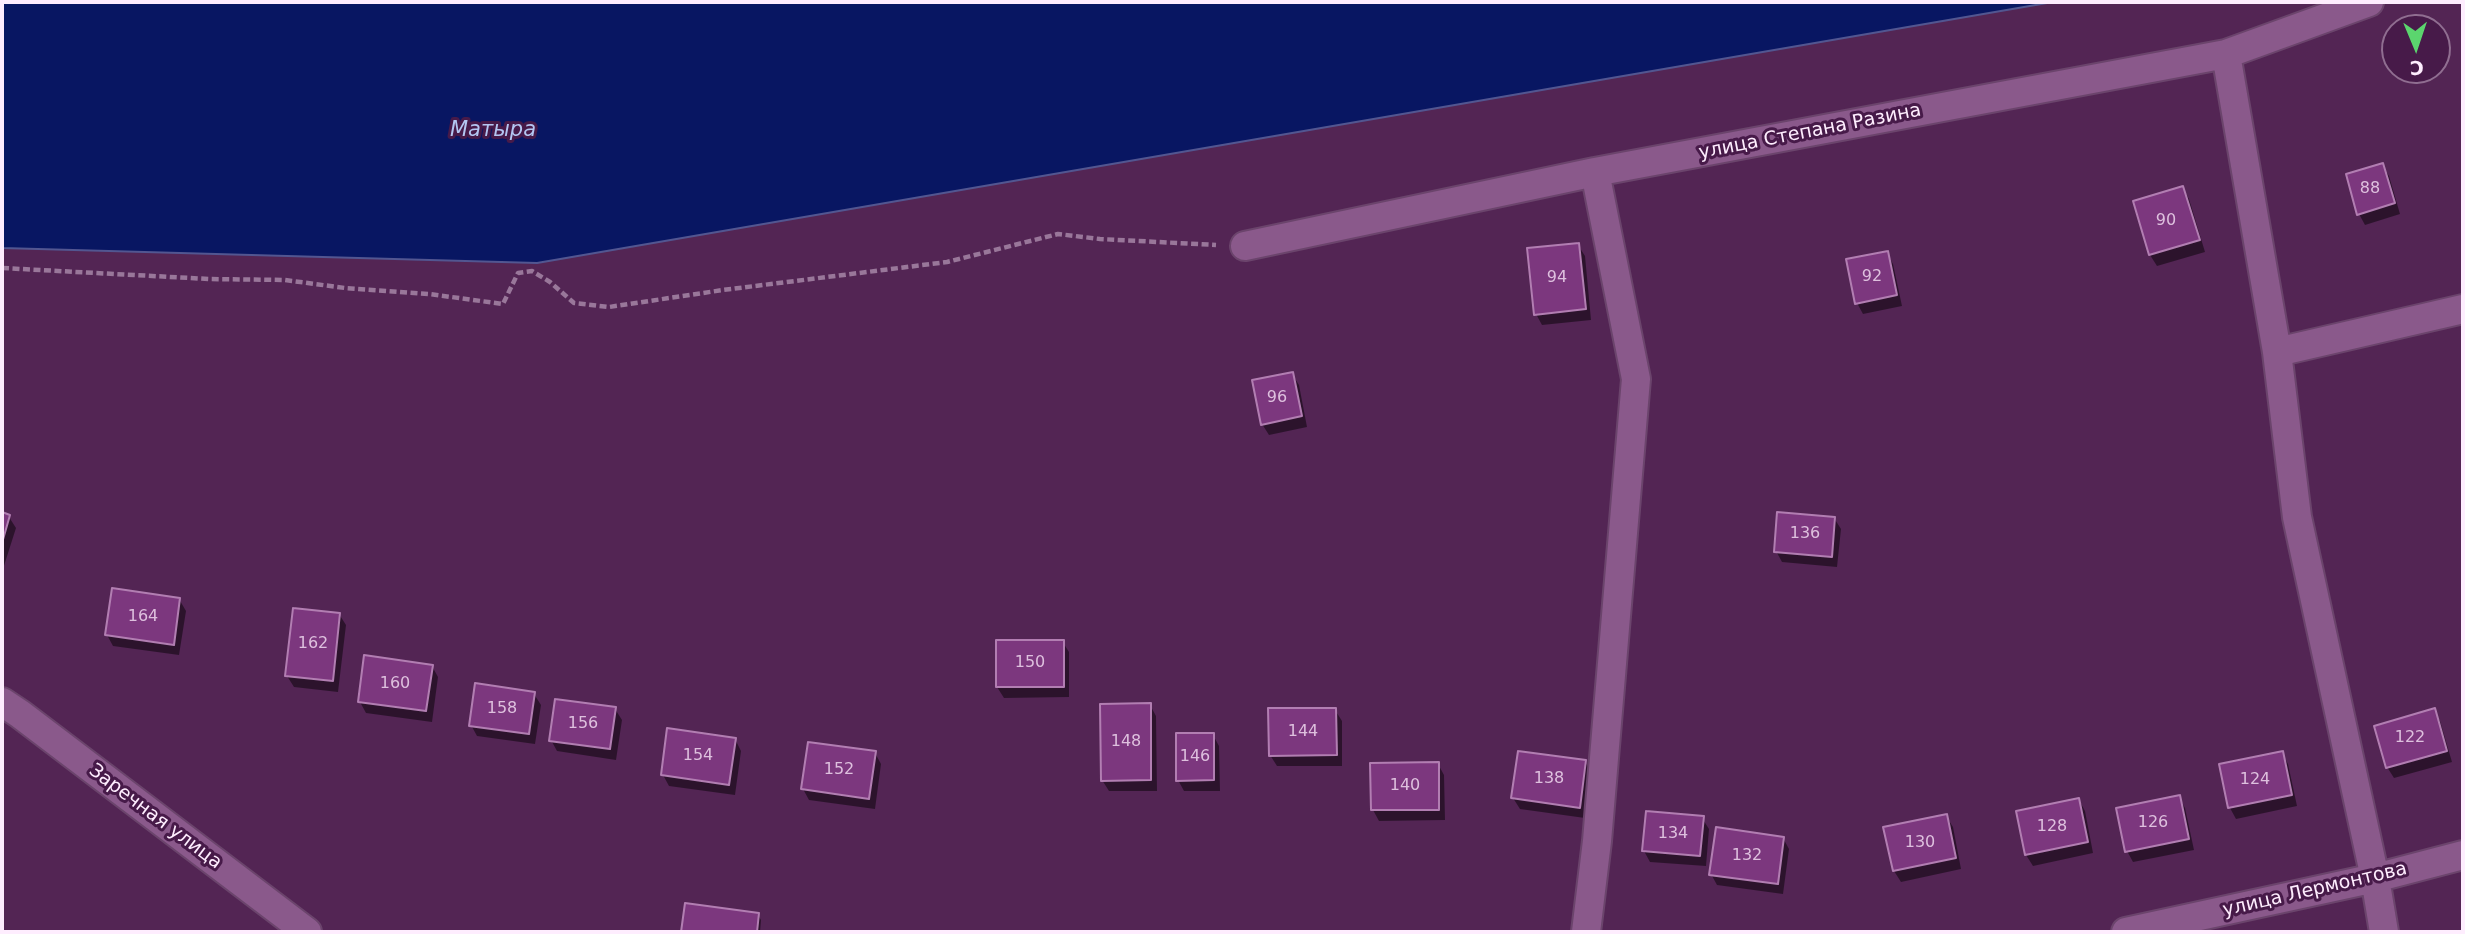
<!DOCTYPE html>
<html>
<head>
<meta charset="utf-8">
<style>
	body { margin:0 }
	#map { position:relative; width:2465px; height:934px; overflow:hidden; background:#532554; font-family:"DejaVu Sans",sans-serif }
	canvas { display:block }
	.frame { position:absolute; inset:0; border:4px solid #feedfe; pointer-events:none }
	.north { position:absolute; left:2381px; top:14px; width:70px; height:70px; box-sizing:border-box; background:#471a49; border:2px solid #906e91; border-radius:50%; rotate:178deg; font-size:19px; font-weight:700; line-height:28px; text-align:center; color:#feedfe }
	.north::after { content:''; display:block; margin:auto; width:24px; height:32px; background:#5bd56e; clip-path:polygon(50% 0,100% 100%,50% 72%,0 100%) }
</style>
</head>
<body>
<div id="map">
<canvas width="2465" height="934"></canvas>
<div class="frame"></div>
<div class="north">С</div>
</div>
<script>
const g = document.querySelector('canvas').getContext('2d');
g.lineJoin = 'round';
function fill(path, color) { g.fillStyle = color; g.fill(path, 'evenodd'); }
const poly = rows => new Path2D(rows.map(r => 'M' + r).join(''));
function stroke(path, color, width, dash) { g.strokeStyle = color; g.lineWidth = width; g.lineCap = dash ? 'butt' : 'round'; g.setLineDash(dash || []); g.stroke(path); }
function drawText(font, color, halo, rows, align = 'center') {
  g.font = font + ' "DejaVu Sans",sans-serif'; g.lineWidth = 6; g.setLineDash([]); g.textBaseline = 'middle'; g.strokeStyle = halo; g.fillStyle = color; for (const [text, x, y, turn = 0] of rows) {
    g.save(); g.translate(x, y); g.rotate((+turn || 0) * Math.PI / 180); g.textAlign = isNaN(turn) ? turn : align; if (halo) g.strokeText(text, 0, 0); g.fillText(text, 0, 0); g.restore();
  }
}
const water = poly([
	[2,2,2053,2,537,263,2,248,2,2]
]);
const shadow = poly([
	[2382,165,2389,176,2400,214,2365,225,2359,214],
	[2183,188,2189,199,2205,252,2157,266,2150,255,2135,202],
	[1578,245,1585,256,1591,320,1542,325,1536,314],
	[1887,253,1893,264,1902,306,1863,314,1857,303],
	[1292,374,1299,385,1307,427,1269,435,1262,424],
	[2,514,9,517,16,528,2,572],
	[1834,518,1841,529,1837,567,1782,562,1776,551],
	[179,599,186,611,179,655,113,646,107,635],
	[339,614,346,625,338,692,294,687,287,676],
	[1062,641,1069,652,1069,697,1004,698,997,687],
	[432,666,438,677,432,722,366,713,360,702],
	[534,694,541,705,535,744,477,736,471,725],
	[1150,705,1156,716,1157,791,1109,791,1102,780],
	[615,709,622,720,616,760,557,751,551,740],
	[1335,710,1342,721,1342,766,1277,766,1270,755],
	[2434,710,2440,721,2452,762,2394,778,2387,767],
	[1213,735,1219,746,1220,791,1184,791,1178,780],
	[735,739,741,751,735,795,669,786,663,775],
	[875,753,881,764,875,809,809,800,803,789],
	[2282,753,2288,764,2297,806,2236,819,2230,808,2221,766],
	[1585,762,1592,773,1585,818,1520,809,1513,798],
	[1438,764,1444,775,1445,820,1379,821,1373,810],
	[2179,797,2185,808,2194,850,2133,862,2127,851],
	[2079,800,2085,811,2093,853,2033,866,2026,855],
	[1946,816,1953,827,1961,869,1901,882,1894,871],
	[1702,818,1709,829,1706,866,1650,862,1644,851],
	[1783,838,1789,849,1783,894,1717,885,1711,874],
	[687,905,758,915,761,920,760,932,683,932]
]);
const building = poly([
	[2383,163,2395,203,2357,215,2346,174,2383,163],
	[2183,186,2200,240,2149,255,2133,201,2183,186],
	[1579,243,1586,309,1534,315,1527,248,1579,243],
	[1888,251,1897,295,1855,304,1846,259,1888,251],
	[1293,372,1302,416,1261,425,1252,380,1293,372],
	[2,512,10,515,2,543,2,512],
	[1777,512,1835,517,1832,557,1774,552,1777,512],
	[112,588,180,598,174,645,105,635,112,588],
	[293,608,340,613,333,681,285,676,293,608],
	[996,640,1064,640,1064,687,996,687,996,640],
	[364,655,433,665,426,711,358,702,364,655],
	[475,683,535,692,529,734,469,726,475,683],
	[555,699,616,707,610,749,549,741,555,699],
	[1151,703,1151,780,1101,781,1100,704,1151,703],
	[1268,708,1336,708,1337,755,1269,756,1268,708],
	[2435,708,2447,751,2386,768,2374,726,2435,708],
	[667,728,736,738,729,785,661,775,667,728],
	[1176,733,1214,733,1214,780,1176,781,1176,733],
	[808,742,876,751,869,799,801,789,808,742],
	[1518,751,1586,760,1580,808,1511,798,1518,751],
	[2283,751,2292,795,2228,808,2219,764,2283,751],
	[1439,762,1439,810,1371,810,1370,763,1439,762],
	[2180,795,2189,839,2125,852,2116,808,2180,795],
	[2079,798,2088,842,2025,855,2016,811,2079,798],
	[1646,811,1704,816,1700,856,1642,851,1646,811],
	[1947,814,1956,858,1893,871,1883,827,1947,814],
	[1716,827,1784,837,1778,884,1709,875,1716,827],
	[685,903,759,913,757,932,681,932,685,903]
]);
const path = poly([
	[2,268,209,279,285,280,345,288,429,294,503,304,518,273,532,271,550,282,574,303,609,307,723,290,947,262,1058,234,1100,239,1216,245]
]);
const street = poly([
	[2226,54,2277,352,2297,517,2375,878,2384,932],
	[1245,246,1595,172,2226,54,2369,2],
	[2277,352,2463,309],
	[2,702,20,714,307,932],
	[1586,932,1597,841,1636,379,1595,172],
	[2126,932,2375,878,2463,855]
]);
const numberNames = [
	["88",2370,189],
	["90",2166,221],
	["92",1872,277],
	["94",1557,278],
	["96",1277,398],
	["136",1805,534],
	["164",143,617],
	["162",313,644],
	["150",1030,663],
	["160",395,684],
	["158",502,709],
	["156",583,724],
	["144",1303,732],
	["122",2410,738],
	["148",1126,742],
	["154",698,756],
	["146",1195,757],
	["152",839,770],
	["138",1549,779],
	["124",2255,780],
	["140",1405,786],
	["126",2153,823],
	["128",2052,827],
	["134",1673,834],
	["130",1920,843],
	["132",1747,856]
];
const streetNames = [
	["улица Степана Разина",1810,132,-11],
	["Заречная улица",155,817,37],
	["улица Лермонтова",2315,890,-13]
];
const waterNames = [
	["Матыра",493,131]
];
fill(water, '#081662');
stroke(water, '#525691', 2);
fill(shadow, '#0007');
fill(building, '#7c377e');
stroke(building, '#b27eb2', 2);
stroke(street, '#6b446c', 32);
stroke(path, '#99779a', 4.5, [7, 3.5]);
stroke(street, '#8a598b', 28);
drawText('16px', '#dec0de', null, numberNames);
drawText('19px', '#feedfe', '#471a49', streetNames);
drawText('italic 21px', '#b3c6f2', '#471a49', waterNames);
</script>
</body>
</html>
